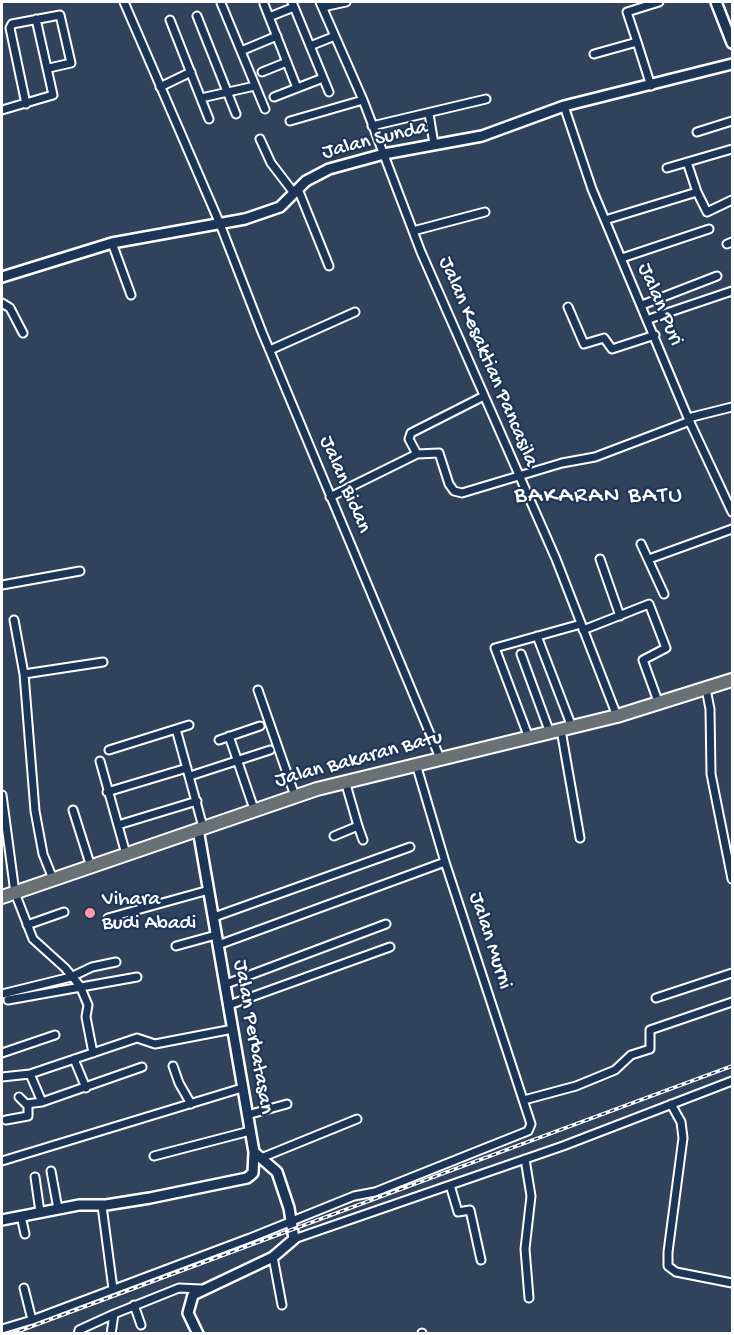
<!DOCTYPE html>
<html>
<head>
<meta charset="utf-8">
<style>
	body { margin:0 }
	#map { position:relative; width:734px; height:1335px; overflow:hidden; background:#31425d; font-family:"Gochi Hand",sans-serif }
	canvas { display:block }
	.frame { position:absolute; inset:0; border:3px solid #fff; pointer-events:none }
</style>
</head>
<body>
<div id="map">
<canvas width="734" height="1335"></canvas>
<div class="frame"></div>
</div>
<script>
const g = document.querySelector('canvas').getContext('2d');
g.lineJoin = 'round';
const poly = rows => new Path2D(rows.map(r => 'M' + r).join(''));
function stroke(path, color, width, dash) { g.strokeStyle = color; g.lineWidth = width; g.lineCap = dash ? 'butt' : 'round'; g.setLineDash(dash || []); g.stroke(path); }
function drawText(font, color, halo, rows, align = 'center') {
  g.font = font + ' "Gochi Hand",sans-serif'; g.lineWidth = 4.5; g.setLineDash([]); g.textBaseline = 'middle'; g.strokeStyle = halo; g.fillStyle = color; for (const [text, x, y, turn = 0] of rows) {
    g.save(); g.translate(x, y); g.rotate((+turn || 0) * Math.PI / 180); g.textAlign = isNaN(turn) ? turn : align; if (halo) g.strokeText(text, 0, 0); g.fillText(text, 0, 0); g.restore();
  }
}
const street = poly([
	[124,2,220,224,262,332,440,758],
	[292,2,329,92],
	[320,2,363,100,421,252,556,559,617,716],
	[221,3,265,109],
	[264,4,297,88],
	[323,7,346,2],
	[197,16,236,114],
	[269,17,294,7],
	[170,20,209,119],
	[637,42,627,12,659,2],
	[310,46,335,36],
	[241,51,277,36],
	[594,54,637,42,651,86],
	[262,72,287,62],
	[160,87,191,72],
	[274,97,323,78],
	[201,98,255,86],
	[26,104,10,28,12,24,60,15,71,63,49,68],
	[564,106,592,189,688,418,732,512],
	[2,110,53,95,36,19],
	[429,114,434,144],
	[290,121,363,100],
	[372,126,486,99],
	[697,132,732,121],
	[260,139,271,163,294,193],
	[667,168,732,149],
	[298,189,329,266],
	[697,192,707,212,732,200],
	[605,220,697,192,687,162],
	[413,231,485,212],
	[112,243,131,295],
	[727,244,732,242],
	[622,258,709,229],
	[2,303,10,308,23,333],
	[642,305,717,276],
	[568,307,584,344,604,338,612,349,655,335],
	[649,319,732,291],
	[270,350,355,312],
	[688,418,732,407],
	[417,454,439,453,449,484,454,491,462,493,562,463,595,457,690,421],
	[330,497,417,454,409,439,411,433,484,396],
	[641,544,664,594],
	[600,559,620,616],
	[649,559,732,529],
	[2,585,80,571],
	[14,620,24,674,35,811,43,854,53,879],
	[583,630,649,604,666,648,643,660,659,704],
	[537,636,572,727],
	[521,654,550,733],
	[24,674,103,662],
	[706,689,710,709,711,774,732,879],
	[258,690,295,796],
	[176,729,203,827],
	[561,730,580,838],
	[229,736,254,809],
	[529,738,495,648,581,624],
	[219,740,260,726],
	[109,750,189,725],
	[100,761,126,854],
	[190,776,270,750],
	[107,792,187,768],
	[2,795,15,893,33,939,65,968,80,986,88,1005,86,1017,93,1053],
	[73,810,91,867],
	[118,825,197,801],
	[358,826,363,840],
	[334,836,358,826,345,781],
	[214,917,410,847],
	[108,918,209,890],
	[27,925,64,912],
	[218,945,445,862],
	[176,946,216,935],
	[226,984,386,924],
	[2,994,71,977,92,967,116,962],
	[656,998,732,973],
	[8,1000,137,977],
	[229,1005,390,947],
	[2,1053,55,1035],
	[74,1059,86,1088],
	[173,1066,179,1083,191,1104],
	[30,1074,42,1102],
	[2,1077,30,1074,137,1038,155,1044,233,1029],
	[19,1097,26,1104,42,1102,142,1067],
	[524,1100,576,1086,615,1070,631,1055,650,1049,650,1030,732,1002],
	[671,1104,681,1122,683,1138,668,1252,668,1266,676,1272,732,1283],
	[247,1115,287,1104],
	[6,1120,28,1116,28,1105],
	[154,1156,250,1131],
	[261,1158,357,1119],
	[525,1159,531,1196,525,1249,529,1298],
	[2,1161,242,1088],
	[51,1171,58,1209],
	[35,1177,40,1212],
	[450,1185,458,1212,470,1210,481,1260],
	[102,1206,113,1289],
	[21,1216,25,1234],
	[294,1239,563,1146,732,1081],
	[273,1257,282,1305],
	[24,1288,32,1320],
	[134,1305,141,1325],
	[2,1329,32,1320,250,1238,354,1196,375,1192,528,1131,531,1124,445,862,416,764],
	[422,1333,422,1334],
	[78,1334,79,1330,114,1314,179,1288,201,1289],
	[111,1334,114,1314]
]);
const secondary = poly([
	[716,2,732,43],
	[2,277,112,243,245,219,280,207,306,181,329,169,384,154,482,136,564,106,732,64],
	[2,1220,79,1205,106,1205,150,1198,247,1178,253,1173,254,1152],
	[198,1334,188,1313,193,1295,273,1257,294,1239,289,1208,277,1172,254,1152,198,829]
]);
const highway = poly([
	[2,897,317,789,617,716,732,680]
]);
const rail = poly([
	[11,1334,732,1066]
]);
const markers = [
	[90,913,6,"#ff9aa2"]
];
const streetNames = [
	["Jalan Sunda",375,141,-14],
	["Jalan Puri",659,305,67],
	["Jalan Kesaktian Pancasila",487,362,67],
	["Jalan Bidan",344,485,67],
	["Jalan Bakaran Batu",359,760,-15],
	["Jalan Murni",489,941,72],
	["Jalan Perbatasan",252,1037,80]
];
const poiNames = [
	["Vihara",102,901],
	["Budi Abadi",102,925]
];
const quarterNames = [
	["BAKARAN BATU",599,497]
];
stroke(street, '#fff', 11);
stroke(secondary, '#fff', 14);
stroke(highway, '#fff', 16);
stroke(street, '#1d3557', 7);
stroke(secondary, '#1d3557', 9);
stroke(highway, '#6a7074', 12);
stroke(rail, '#fff', 4);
stroke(rail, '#1d3557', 1.5, [4.5]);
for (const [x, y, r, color] of markers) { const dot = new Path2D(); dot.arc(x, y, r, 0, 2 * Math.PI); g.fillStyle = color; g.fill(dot); stroke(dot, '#1d3557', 2); }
drawText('21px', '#fff', '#1d3557', streetNames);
drawText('21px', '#fff', '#1d3557', poiNames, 'left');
g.letterSpacing = '1.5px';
drawText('24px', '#fff', '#1d3557', quarterNames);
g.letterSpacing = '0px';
</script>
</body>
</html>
